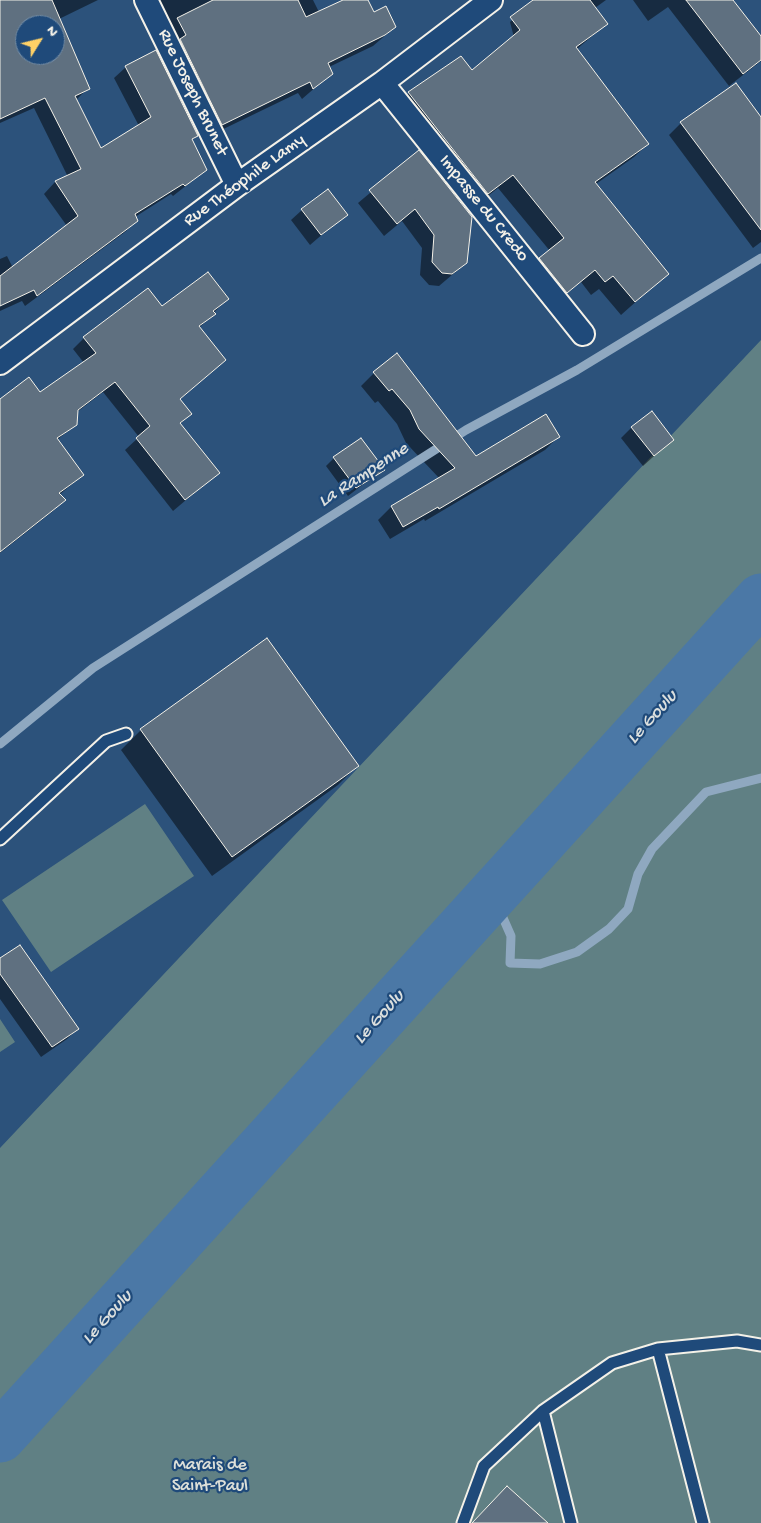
<!DOCTYPE html>
<html>
<head>
<meta charset="utf-8">
<style>
	body { margin:0 }
	#map { position:relative; width:761px; height:1523px; overflow:hidden; background:#2c527b; font-family:"Gochi Hand",sans-serif }
	canvas { display:block }
	.north { position:absolute; left:15px; top:15px; width:50px; height:50px; box-sizing:border-box; background:#1f4a7a; border:1px solid #748da6; border-radius:50%; rotate:54deg; font-size:14px; font-weight:700; line-height:20px; text-align:center; color:#f4f1e8 }
	.north::after { content:''; display:block; margin:auto; width:18px; height:22px; background:#ffd166; clip-path:polygon(50% 0,100% 100%,50% 72%,0 100%) }
</style>
</head>
<body>
<div id="map">
<canvas width="761" height="1523"></canvas>
<div class="north">N</div>
</div>
<script>
const g = document.querySelector('canvas').getContext('2d');
g.lineJoin = 'round';
function fill(path, color) { g.fillStyle = color; g.fill(path, 'evenodd'); }
const poly = rows => new Path2D(rows.map(r => 'M' + r).join(''));
function stroke(path, color, width, dash) { g.strokeStyle = color; g.lineWidth = width; g.lineCap = dash ? 'butt' : 'round'; g.setLineDash(dash || []); g.stroke(path); }
function drawText(font, color, halo, rows, align = 'center') {
  g.font = font + ' "Gochi Hand",sans-serif'; g.lineWidth = 4.5; g.setLineDash([]); g.textBaseline = 'middle'; g.strokeStyle = halo; g.fillStyle = color; for (const [text, x, y, turn = 0] of rows) {
    g.save(); g.translate(x, y); g.rotate((+turn || 0) * Math.PI / 180); g.textAlign = isNaN(turn) ? turn : align; if (halo) g.strokeText(text, 0, 0); g.fillText(text, 0, 0); g.restore();
  }
}
const green = poly([
	[761,340,761,1523,0,1523,0,1148],
	[145,804,194,876,51,972,2,900],
	[0,1019,15,1042,0,1052]
]);
const shadow = poly([
	[0,0,98,0,59,19,88,88,76,100,100,150,139,126,114,78,126,67,197,136,191,141,206,170,173,196,171,194,135,217,136,221,125,232,25,306,22,301,0,311,0,259,7,256,13,268,67,226,44,194,55,182,68,177,34,108,0,123],
	[25,25,55,25,55,55,25,55],
	[160,0,313,0,319,12,346,0,366,0,373,13,395,27,373,46,329,67,332,73,302,99,298,93,211,135,167,30,172,25],
	[535,0,606,0,595,8,606,24,577,49,648,144,634,157,596,184,667,274,621,315,599,289,591,295,581,282,552,305,526,273,550,251,498,188,474,207,395,106,409,93,461,57,472,72,517,49,510,22],
	[633,0,732,0,761,38,761,61,729,86,668,7,648,21],
	[761,119,761,242,753,248,669,135,681,123],
	[419,152,466,263,439,286,429,285,420,275,422,248,402,221,384,236,358,203],
	[302,210,346,214,310,245,291,220],
	[227,299,199,328,213,371,179,400,190,414,179,425,218,473,173,511,125,450,139,437,103,392,77,412,76,424,57,440,83,475,59,495,64,500,53,511,0,553,0,400,40,394,84,363,73,349,84,338,162,308],
	[374,373,476,458,558,437,545,450,425,521,424,519,390,539,378,520,391,507,440,479,406,443,397,424,378,401,375,403,361,386],
	[632,427,672,440,643,466,621,438],
	[334,458,383,469,348,496,326,466],
	[141,730,357,766,338,785,212,876,121,750],
	[0,960,77,1029,67,1039,41,1057,0,999]
]);
const stream = poly([
	[0,744,93,668,466,430,577,370,761,258],
	[493,895,511,936,510,963,540,964,577,952,609,929,628,909,638,874,652,849,706,792,761,778]
]);
const river = poly([
	[0,1437,761,599]
]);
const building = poly([
	[0,0,52,0,90,89,75,96,101,148,151,117,125,66,156,50,198,136,192,139,207,170,185,186,183,184,135,214,138,221,37,296,34,290,0,306,0,276,78,216,55,181,81,169,45,98,0,119,0,0],
	[25,25,55,25,55,55,25,55,25,25],
	[213,0,298,0,306,17,343,0,368,0,374,12,386,6,396,27,385,35,328,63,333,74,313,89,310,82,222,125,180,39,186,35,177,18,213,0],
	[533,0,590,0,608,24,576,47,649,144,595,182,669,274,635,302,613,276,605,282,595,270,567,293,539,258,564,238,513,175,488,194,408,92,461,56,472,70,520,30,510,17,533,0],
	[686,0,733,0,761,36,761,60,743,74,686,0],
	[736,83,761,117,761,230,680,122,736,83],
	[419,150,472,217,467,263,452,274,442,273,432,262,434,235,415,209,397,224,369,190,419,150],
	[328,189,348,215,321,235,301,209,328,189],
	[208,272,229,299,213,311,216,314,199,326,226,360,180,399,192,414,180,423,220,473,185,500,136,438,150,426,115,382,78,410,77,425,57,438,84,475,59,493,66,500,0,552,0,399,29,377,40,392,96,353,83,337,148,288,162,306,208,272],
	[397,353,476,456,546,414,560,437,439,509,438,507,403,527,391,506,455,468,419,429,410,410,392,389,389,391,373,372,397,353],
	[652,411,674,440,654,456,631,427,652,411],
	[361,438,385,470,356,488,333,457,361,438],
	[267,638,359,766,232,857,140,729,267,638],
	[20,945,79,1029,52,1047,0,974,0,958,20,945],
	[507,1486,548,1523,472,1523,507,1486]
]);
const service = poly([
	[0,839,106,741,126,734],
	[658,1349,703,1523],
	[543,1411,571,1523],
	[463,1523,484,1466,543,1411,612,1363,658,1349,737,1341,761,1345]
]);
const minor = poly([
	[146,0,237,185],
	[382,83,583,334],
	[0,363,237,185,382,83,491,0]
]);
const streetNames = [
	["Rue Joseph Brunet",192,93,64],
	["Rue Théophile Lamy",245,181,-36],
	["Impasse du Credo",483,209,51]
];
const parkNames = [
	["Marais de",210,1466],
	["Saint-Paul",210,1487]
];
const waterNames = [
	["La Rampenne",364,476,-33],
	["Le Goulu",653,718,-48],
	["Le Goulu",380,1018,-48],
	["Le Goulu",108,1318,-48]
];
fill(green, '#608084');
fill(shadow, '#0007');
stroke(stream, '#8fa8c0', 9);
stroke(river, '#4b78a6', 51);
fill(building, '#5f7080');
stroke(building, '#f4f1e8', 1);
stroke(service, '#f4f1e8', 15);
stroke(minor, '#f4f1e8', 26);
stroke(service, '#1f4a7a', 11);
stroke(minor, '#1f4a7a', 22);
drawText('18px', '#f4f1e8', '#1f4a7a', streetNames);
drawText('18px', '#dee0d9', '#1f4a7a', parkNames);
drawText('italic 19px', '#dbdfde', '#1f4a7a', waterNames);
</script>
</body>
</html>
